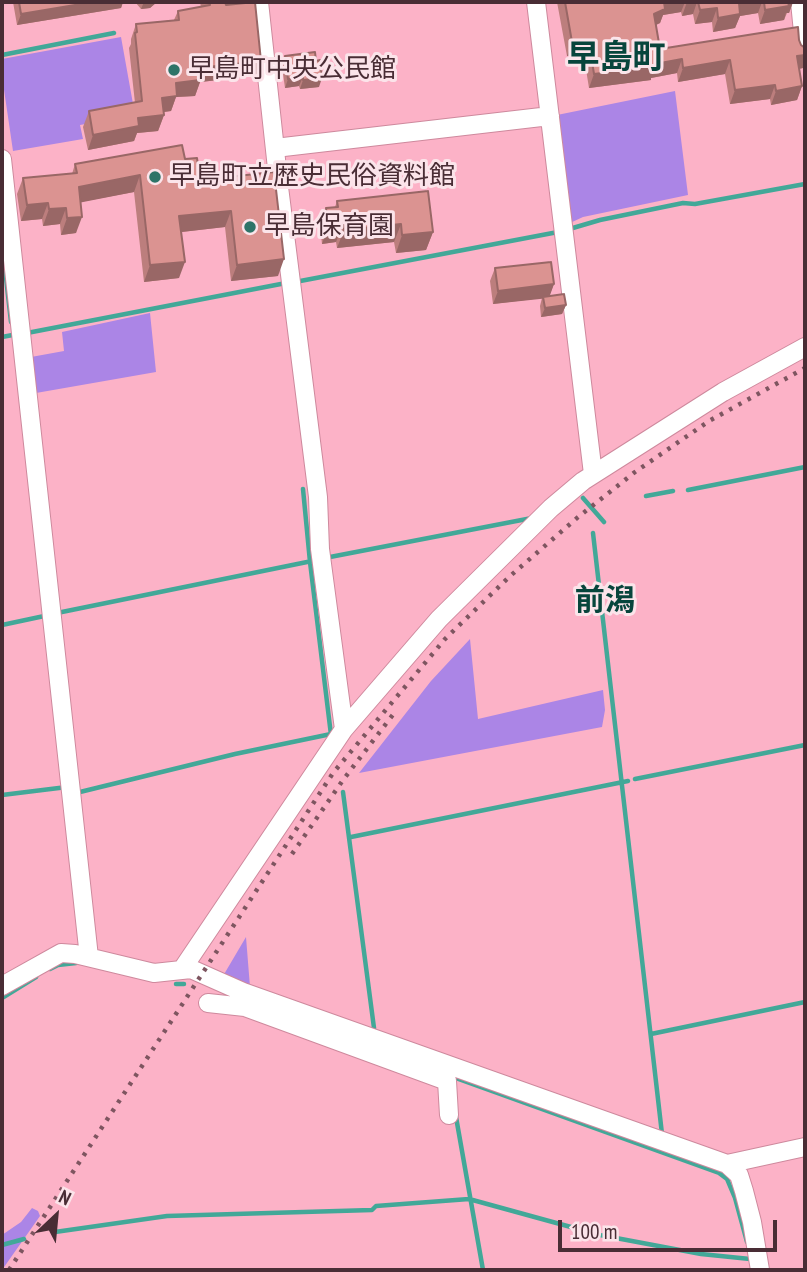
<!DOCTYPE html>
<html>
<head>
<meta charset="utf-8">
<style>
	body { margin:0 }
	#map { position:relative; width:807px; height:1272px; overflow:hidden; background:#fcb2c7; font-family:"PT Sans Narrow",sans-serif }
	canvas { display:block }
	.frame { position:absolute; inset:0; border:4px solid #492d35; pointer-events:none }
	.north { position:absolute; left:21px; top:1181px; width:70px; height:70px; -webkit-text-stroke:5px #fbe4ea; paint-order:stroke; rotate:26deg; font-size:19px; font-weight:700; line-height:28px; text-align:center; color:#492d35 }
	.north::after { content:''; display:block; margin:auto; width:24px; height:32px; background:#492d35; clip-path:polygon(50% 0,100% 100%,50% 72%,0 100%) }
	.scale { position:absolute; left:558px; top:1220px; width:219px; height:32px; box-sizing:border-box; border:4px solid #492d35; border-top:0; padding-left:9px; font-size:21px; line-height:24px; white-space:nowrap; color:#492d35; -webkit-text-stroke:5px #fbe4ea; paint-order:stroke }
</style>
</head>
<body>
<div id="map">
<canvas width="807" height="1272"></canvas>
<div class="frame"></div>
<div class="north">N</div>
<div class="scale">100 m</div>
</div>
<script>
const g = document.querySelector('canvas').getContext('2d');
g.lineJoin = 'round';
function fill(path, color) { g.fillStyle = color; g.fill(path, 'evenodd'); }
const poly = rows => new Path2D(rows.map(r => 'M' + r).join(''));
function stroke(path, color, width, dash) { g.strokeStyle = color; g.lineWidth = width; g.lineCap = dash ? 'butt' : 'round'; g.setLineDash(dash || []); g.stroke(path); }
function drawText(font, color, halo, rows, align = 'center') {
  g.font = font + ' "PT Sans Narrow","Noto Sans JP",sans-serif'; g.lineWidth = 6; g.setLineDash([]); g.textBaseline = 'middle'; g.strokeStyle = halo; g.fillStyle = color; for (const [text, x, y, turn = 0] of rows) {
    g.save(); g.translate(x, y); g.rotate((+turn || 0) * Math.PI / 180); g.textAlign = isNaN(turn) ? turn : align; if (halo) g.strokeText(text, 0, 0); g.fillText(text, 0, 0); g.restore();
  }
}
const green = poly([
	[121,37,135,115,80,125,83,139,13,151,2,76,2,59],
	[675,91,688,195,583,217,570,223,557,115],
	[150,313,156,372,36,393,31,357,64,351,62,332],
	[470,639,478,719,603,690,605,710,602,727,359,773,431,681],
	[246,937,250,987,223,976],
	[32,1208,38,1211,40,1216,2,1270,2,1235,21,1222]
]);
const stream = poly([
	[2,55,114,33],
	[566,230,600,220,683,203,695,204,805,184],
	[2,242,11,322],
	[295,282,558,232],
	[27,333,286,283],
	[2,337,18,334],
	[303,489,310,562,331,735],
	[688,490,805,467],
	[646,496,673,491],
	[583,498,604,522],
	[593,533,662,1134],
	[330,557,532,518],
	[57,613,312,561],
	[2,625,49,615],
	[635,779,805,745],
	[75,790,80,792,235,754,331,734],
	[343,792,374,1028],
	[2,795,67,787],
	[351,837,628,781],
	[50,969,58,965,76,963],
	[176,984,184,984],
	[2,998,36,977],
	[651,1034,805,1002],
	[450,1076,719,1173,727,1179,735,1198,747,1242],
	[456,1117,483,1270],
	[55,1232,167,1216,372,1210,376,1206,469,1199,600,1235,701,1254,750,1259],
	[2,1245,24,1239]
]);
const minor = poly([
	[259,2,279,187,318,497,320,549,344,729],
	[536,2,593,474],
	[800,2,805,52],
	[275,148,550,116],
	[2,159,89,957],
	[183,968,344,729,439,619,551,508,583,481,723,392,805,347],
	[2,986,61,953,75,954,154,973,191,969,243,992,727,1164,739,1175,744,1191,752,1222,760,1270],
	[208,1003,245,1007,447,1081,449,1115],
	[727,1164,805,1147]
]);
const rail = poly([
	[292,854,343,780,395,712],
	[9,1270,333,773,445,639,509,577,577,518,635,472,709,421,805,368]
]);
const wall = poly([
	[13,2,123,2,121,8,17,25],
	[135,2,157,2,150,8,141,9],
	[200,2,225,2,226,5,261,61,256,76,200,82,195,96,176,97,171,111,163,112,164,115,158,131,137,133,134,141,88,150,83,127,89,111,135,103,129,48,131,44,131,39,136,24,174,20,178,11,201,7],
	[557,2,793,2,789,13,787,13,784,20,760,24,758,13,740,16,735,28,713,32,712,22,695,24,693,14,682,16,681,12,663,15,660,23,656,25,660,49,803,68,799,69,802,86,797,100,771,105,770,99,730,104,725,74,678,82,677,73,651,78,651,80,589,88,584,57,573,59,572,55,567,56],
	[285,56,319,87,300,89,299,86,285,88,282,66],
	[185,159,200,180,274,172,278,276,231,281,225,227,181,232,179,278,144,282,134,192,80,202,76,233,61,235,60,224,43,226,42,219,21,221,17,194,23,178,72,174,75,164],
	[337,201,433,232,426,250,396,253,394,242,337,248,336,242,322,244,320,226,326,208,335,207],
	[495,268,554,284,549,296,566,305,562,314,541,317,540,306,542,298,493,304,490,281]
]);
const shadedWall = poly([
	[93,2,123,2,121,8,17,25,21,14],
	[144,2,157,2,150,8,141,9],
	[664,2,685,2,681,12,663,15,660,23,649,28,654,14],
	[687,2,697,2,693,14,682,16],
	[747,2,762,2,758,13,740,16,735,28,713,32,718,18,739,3],
	[787,2,793,2,789,13,786,13,784,20,760,24,765,10],
	[717,8,712,22,695,24,700,10],
	[577,41,572,55,567,56,572,42],
	[589,43,584,57,573,59,578,45],
	[805,55,805,61,803,68,792,70,797,56],
	[682,59,677,73,651,78,651,80,589,88,594,74],
	[730,60,725,74,678,82,683,68],
	[261,61,256,76,200,82,195,96,176,97,171,111,156,113,162,98,176,83,199,68],
	[303,77,299,86,285,88,288,79],
	[322,78,319,87,300,89,303,80],
	[775,85,770,99,730,104,735,90],
	[802,86,797,100,771,105,776,91],
	[164,115,158,131,137,133,134,141,88,150,93,135,138,118],
	[140,175,134,192,73,204,79,187],
	[48,203,42,219,21,221,27,205],
	[66,208,60,224,43,226,49,209],
	[231,211,225,227,173,233,179,216],
	[82,217,76,233,61,235,67,218],
	[343,224,336,242,322,244,328,226],
	[401,224,394,242,337,248,344,230],
	[433,232,426,250,396,253,402,235],
	[284,259,278,276,231,281,237,265],
	[185,262,179,278,144,282,150,265],
	[554,284,549,298,493,304,498,291],
	[566,305,562,314,541,317,545,308]
]);
const building = poly([
	[19,2,93,2,21,14,19,2],
	[209,2,225,2,226,5,255,2,261,61,199,68,200,80,176,83,177,96,162,98,164,115,138,118,139,126,93,135,89,111,142,101,135,33,137,32,136,24,179,20,178,11,210,5,209,2],
	[565,2,667,2,664,2,665,9,654,14,660,49,798,27,799,40,801,45,805,48,805,55,797,56,802,86,776,91,775,85,735,90,730,60,683,68,682,59,655,64,656,66,594,74,589,43,578,45,577,41,572,42,565,2],
	[698,2,747,2,739,3,740,14,718,18,717,8,700,10,698,2],
	[764,2,788,2,789,6,765,10,764,2],
	[315,52,316,61,320,60,322,78,303,80,303,77,288,79,285,56,315,52],
	[182,145,185,159,197,158,200,180,274,172,284,259,237,265,231,211,179,216,185,262,150,265,140,175,79,187,82,217,67,218,66,208,49,209,48,203,27,205,23,178,77,173,75,164,182,145],
	[428,191,433,232,402,235,401,224,344,230,343,224,328,226,326,208,338,207,337,201,428,191],
	[551,262,554,284,498,291,495,268,551,262],
	[564,294,566,305,545,308,543,297,564,294]
]);
const markers = [
	[174,70,7,"#2e7468"],
	[155,177,7,"#2e7468"],
	[250,227,7,"#2e7468"]
];
const poiNames = [
	["早島町中央公民館",188,70],
	["早島町立歴史民俗資料館",169,177],
	["早島保育園",264,227]
];
const quarterNames = [
	["前潟",605,601]
];
const districtNames = [
	["早島町",616,59]
];
fill(green, '#ab85e6');
stroke(stream, '#42a898', 4.5);
stroke(minor, '#ce899d', 20);
stroke(minor, '#fff', 18);
stroke(rail, '#7e5560', 4.5, [3.5, 7]);
fill(wall, '#bc7e7d');
fill(shadedWall, '#996766');
fill(building, '#db9391');
stroke(building, '#996766', 2);
for (const [x, y, r, color] of markers) { const dot = new Path2D(); dot.arc(x, y, r, 0, 2 * Math.PI); g.fillStyle = color; g.fill(dot); stroke(dot, '#fbe4ea', 2.5); }
drawText('26px', '#492d35', '#fbe4ea', poiNames, 'left');
drawText('bold 30px', '#07453c', '#fbe4ea', quarterNames);
drawText('bold 33px', '#07453c', '#fbe4ea', districtNames);
</script>
</body>
</html>
